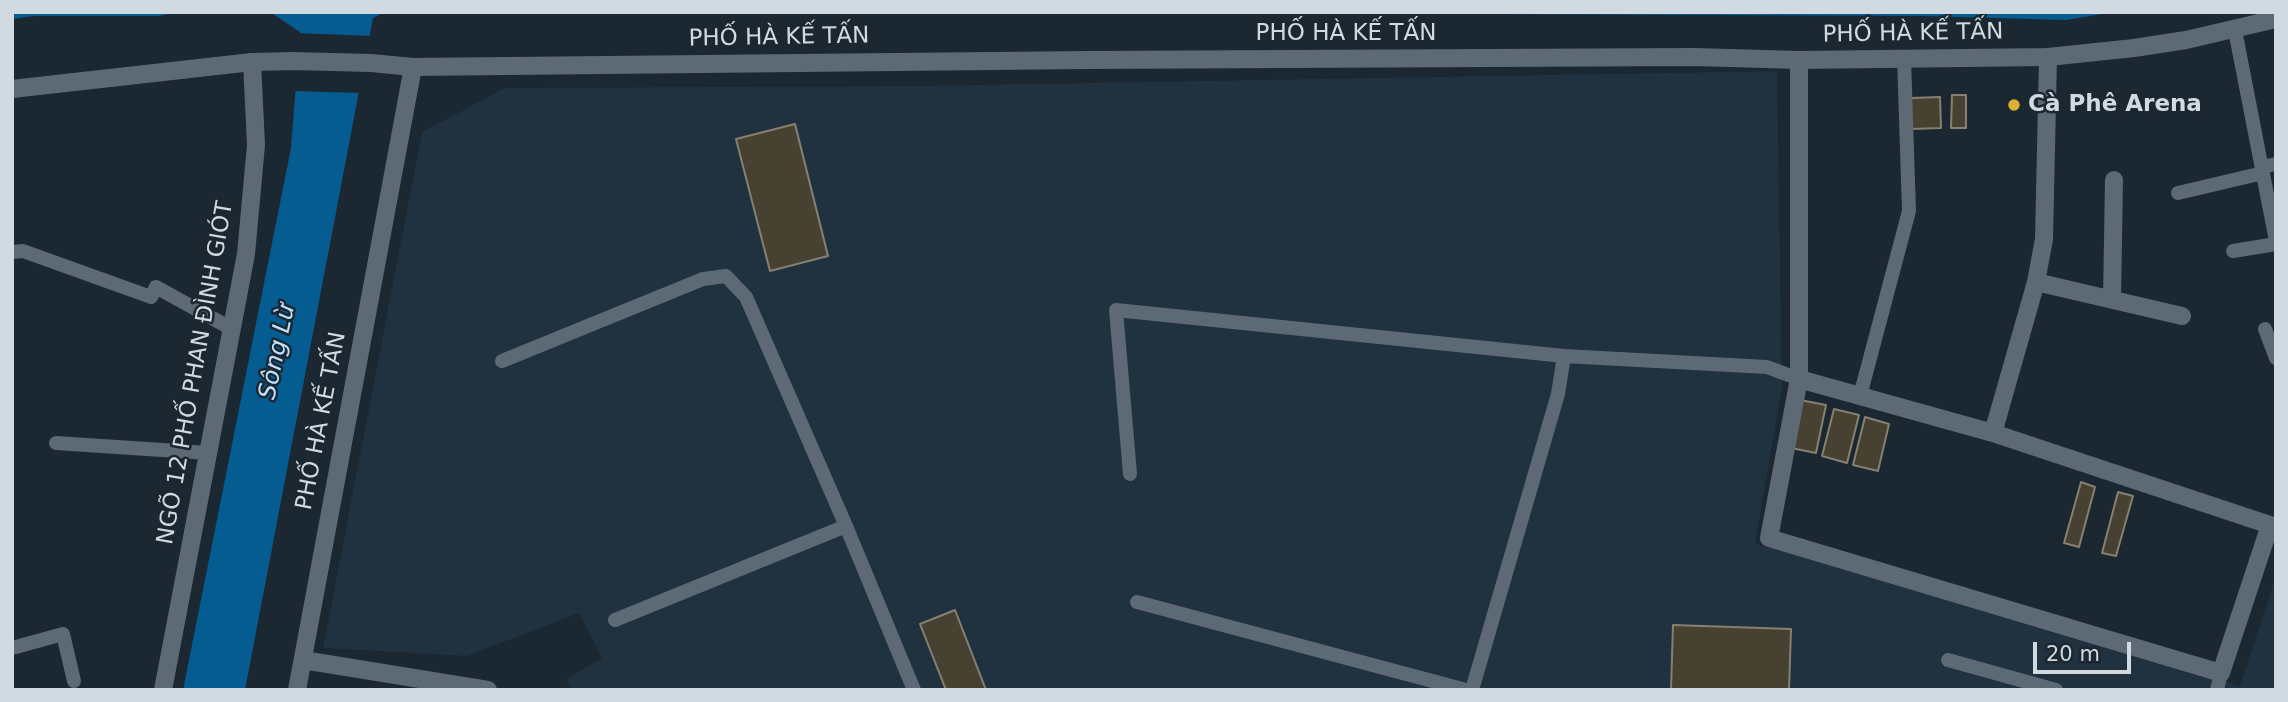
<!DOCTYPE html>
<html>
<head>
<meta charset="utf-8">
<style>
	body { margin:0 }
	#map { position:relative; width:2288px; height:702px; overflow:hidden; background:#1b2731; font-family:"DejaVu Sans",sans-serif }
	canvas { display:block }
	.frame { position:absolute; inset:0; border:14px solid #d2dae1; pointer-events:none }
	.scale { position:absolute; left:2033px; top:642px; width:98px; height:32px; box-sizing:border-box; border:4px solid #d2dae1; border-top:0; padding-left:9px; font-size:21px; line-height:24px; white-space:nowrap; color:#d2dae1; -webkit-text-stroke:5px #1b2731; paint-order:stroke }
</style>
</head>
<body>
<div id="map">
<canvas width="2288" height="702"></canvas>
<div class="frame"></div>
<div class="scale">20 m</div>
</div>
<script>
const g = document.querySelector('canvas').getContext('2d');
g.lineJoin = 'round';
function fill(path, color) { g.fillStyle = color; g.fill(path, 'evenodd'); }
const poly = rows => new Path2D(rows.map(r => 'M' + r).join(''));
function stroke(path, color, width, dash) { g.strokeStyle = color; g.lineWidth = width; g.lineCap = dash ? 'butt' : 'round'; g.setLineDash(dash || []); g.stroke(path); }
function drawText(font, color, halo, rows, align = 'center') {
  g.font = font + ' "DejaVu Sans",sans-serif'; g.lineWidth = 5; g.setLineDash([]); g.textBaseline = 'middle'; g.strokeStyle = halo; g.fillStyle = color; for (const [text, x, y, turn = 0] of rows) {
    g.save(); g.translate(x, y); g.rotate((+turn || 0) * Math.PI / 180); g.textAlign = isNaN(turn) ? turn : align; if (halo) g.strokeText(text, 0, 0); g.fillText(text, 0, 0); g.restore();
  }
}
const built = poly([
	[1777,71,1782,388,1755,544,1867,572,2240,686,2276,576,2276,690,571,690,566,679,602,658,579,613,467,656,323,648,422,132,505,88,915,86]
]);
const water = poly([
	[12,12,177,12,160,16,34,16,12,19],
	[270,12,385,12,373,18,245,690,183,690,291,148,300,32],
	[1052,12,2114,12,2066,20,1922,16]
]);
const pier = poly([
	[294,33,373,36,363,93,292,91,297,34]
]);
const building = poly([
	[1952,95,1966,95,1966,128,1951,128,1952,95],
	[1940,97,1941,128,1911,129,1911,98,1940,97],
	[795,124,828,256,770,271,736,139,795,124],
	[1800,400,1826,405,1816,453,1791,448,1800,400],
	[1834,409,1859,415,1847,463,1822,456,1834,409],
	[1865,417,1889,424,1878,471,1853,465,1865,417],
	[2081,482,2095,487,2079,547,2064,543,2081,482],
	[2118,492,2133,496,2116,556,2102,553,2118,492],
	[955,610,986,690,946,690,920,624,955,610],
	[1673,625,1791,629,1789,690,1671,690,1673,625]
]);
const service = poly([
	[2235,30,2276,241],
	[2262,167,2276,164],
	[2178,193,2263,173],
	[2233,251,2276,244],
	[12,252,23,251,151,297,156,287,232,329],
	[2265,329,2276,358],
	[502,361,703,279,726,276,746,297,846,526,914,690],
	[1860,396,1909,211,1904,58],
	[56,443,208,453],
	[1130,474,1116,310,1564,356,1767,367,1799,379],
	[1137,602,1466,690],
	[615,620,846,526],
	[12,648,63,634,74,681],
	[1948,660,2056,690],
	[1472,690,1558,394,1564,356],
	[2217,690,2221,673]
]);
const minor = poly([
	[1799,60,1799,379,1769,538,2221,673,2270,525],
	[2036,282,2182,316],
	[2112,300,2114,180],
	[1799,379,1993,433,2276,527],
	[1993,433,2036,282,2044,239,2048,57],
	[303,660,488,690],
	[163,690,246,254,256,145,252,62],
	[297,690,413,67]
]);
const tertiary = poly([
	[12,89,252,62,293,61,371,63,413,67,1087,60,1694,57,1799,60,2048,57,2134,48,2186,40,2276,19]
]);
const markers = [
	[2014,105,7,"#ddb133"]
];
const streetNames = [
	["PHỐ HÀ KẾ TẤN",1346,34],
	["PHỐ HÀ KẾ TẤN",1913,34,-1],
	["PHỐ HÀ KẾ TẤN",779,38,-1],
	["NGÕ 12 PHỐ PHAN ĐÌNH GIÓT",196,373,-80],
	["PHỐ HÀ KẾ TẤN",322,421,-79]
];
const poiNames = [
	["Cà Phê Arena",2028,105]
];
const waterNames = [
	["Sông Lừ",278,352,-78]
];
fill(built, '#203140');
fill(water, '#055c90');
fill(pier, '#1b2731');
fill(building, '#474132');
stroke(building, '#868070', 2);
stroke(service, '#5d6a76', 14);
stroke(minor, '#5d6a76', 18);
stroke(tertiary, '#5d6a76', 18);
for (const [x, y, r, color] of markers) { const dot = new Path2D(); dot.arc(x, y, r, 0, 2 * Math.PI); g.fillStyle = color; g.fill(dot); stroke(dot, '#1b2731', 2.5); }
drawText('23px', '#d2dae1', '#1b2731', streetNames);
drawText('bold 23px', '#d2dae1', '#1b2731', poiNames, 'left');
drawText('italic 24px', '#bde1ff', '#1b2731', waterNames);
</script>
</body>
</html>
